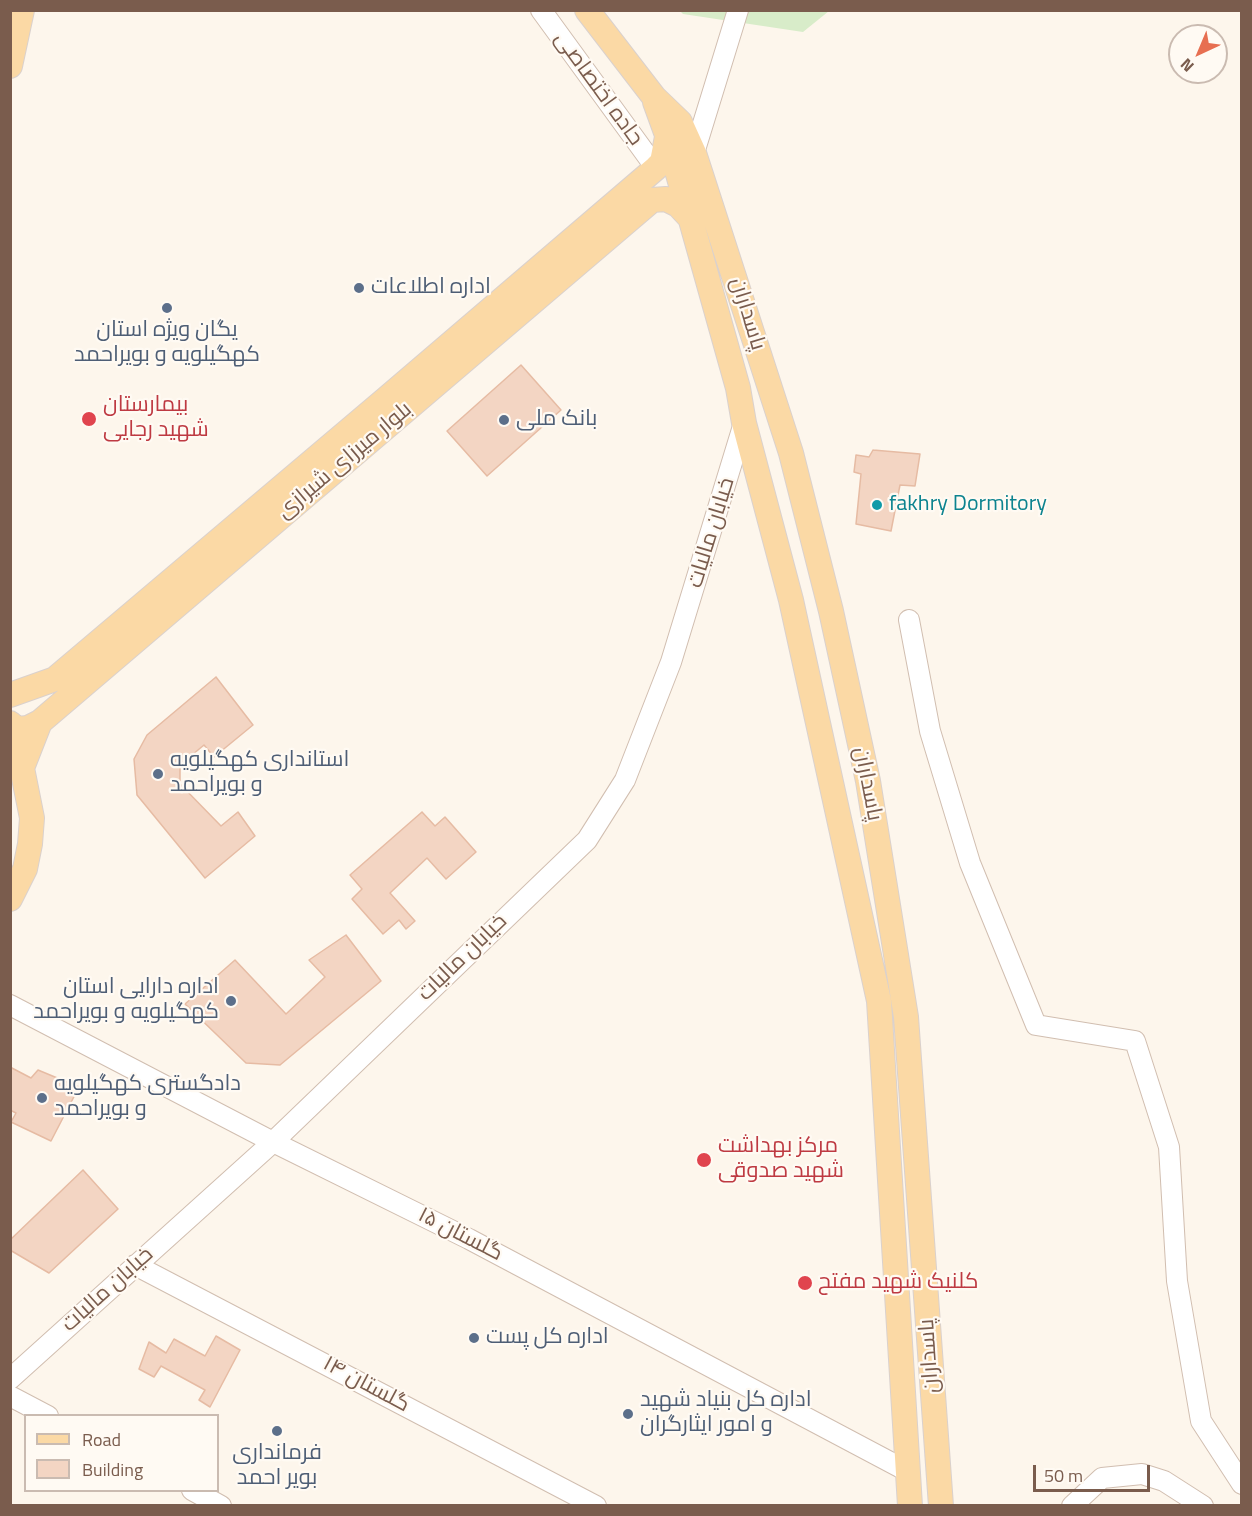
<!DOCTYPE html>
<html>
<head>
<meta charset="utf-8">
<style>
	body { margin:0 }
	#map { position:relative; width:1252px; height:1516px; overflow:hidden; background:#fdf6ec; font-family:"Titillium Web",sans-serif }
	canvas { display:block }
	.frame { position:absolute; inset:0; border:12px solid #7a5c4d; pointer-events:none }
	.legend { position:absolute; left:24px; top:1414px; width:195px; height:78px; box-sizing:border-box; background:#fffaf3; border:2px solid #cabbb1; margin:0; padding:8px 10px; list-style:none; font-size:18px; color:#7a5c4d }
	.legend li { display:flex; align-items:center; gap:12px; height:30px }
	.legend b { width:30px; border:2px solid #cabbb1 }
	.north { position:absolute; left:1168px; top:24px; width:60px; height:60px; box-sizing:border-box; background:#fffaf3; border:2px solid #cabbb1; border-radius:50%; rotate:224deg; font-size:16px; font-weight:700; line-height:24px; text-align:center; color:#7a5c4d }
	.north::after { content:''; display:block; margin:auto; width:21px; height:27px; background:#e76f51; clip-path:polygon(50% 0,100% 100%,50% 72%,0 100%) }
	.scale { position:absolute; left:1033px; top:1465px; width:117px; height:27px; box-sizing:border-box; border:3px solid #7a5c4d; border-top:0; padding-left:8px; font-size:18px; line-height:21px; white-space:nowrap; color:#7a5c4d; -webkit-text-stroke:4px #fffaf3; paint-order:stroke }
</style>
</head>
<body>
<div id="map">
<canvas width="1252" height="1516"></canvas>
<div class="frame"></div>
<ul class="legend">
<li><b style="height:8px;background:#fbd9a5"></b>Road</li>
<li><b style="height:16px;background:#f3d5c3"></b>Building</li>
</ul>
<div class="north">N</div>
<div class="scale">50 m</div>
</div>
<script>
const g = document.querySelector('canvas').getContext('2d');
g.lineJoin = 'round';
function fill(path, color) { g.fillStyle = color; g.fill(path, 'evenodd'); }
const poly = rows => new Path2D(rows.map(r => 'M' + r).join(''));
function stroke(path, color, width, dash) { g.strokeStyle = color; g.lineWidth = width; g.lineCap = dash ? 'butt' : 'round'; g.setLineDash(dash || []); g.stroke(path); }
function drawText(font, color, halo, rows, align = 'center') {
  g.font = font + ' "Titillium Web",Cairo,sans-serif'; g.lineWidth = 4.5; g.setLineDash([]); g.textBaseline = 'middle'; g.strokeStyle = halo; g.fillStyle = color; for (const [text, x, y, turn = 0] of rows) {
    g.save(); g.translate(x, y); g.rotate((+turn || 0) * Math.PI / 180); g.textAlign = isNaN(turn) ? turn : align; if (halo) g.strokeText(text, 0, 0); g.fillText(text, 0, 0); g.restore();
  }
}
const green = poly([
	[680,11,829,11,803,32,683,14]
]);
const building = poly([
	[521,365,561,410,487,476,447,431,521,365],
	[873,450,920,454,915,486,900,485,891,531,856,524,861,474,854,472,856,455,869,457,873,450],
	[216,677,253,725,214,757,204,745,180,765,180,784,221,826,238,812,255,836,205,878,137,795,134,759,147,735,216,677],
	[422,812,435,826,445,817,476,852,446,879,427,858,390,893,415,921,406,929,399,920,383,934,352,899,362,889,350,875,422,812],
	[346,935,381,981,280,1065,246,1063,185,1004,235,960,286,1014,325,977,309,960,346,935],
	[10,1067,31,1078,38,1070,79,1087,51,1141,11,1122,16,1113,10,1110,10,1067],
	[83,1170,118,1209,49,1273,10,1250,10,1240,83,1170],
	[216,1336,240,1350,210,1407,199,1400,205,1390,161,1366,154,1377,139,1369,149,1342,166,1353,174,1339,205,1356,216,1336]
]);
const minor = poly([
	[541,10,656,168],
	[694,153,738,10],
	[909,620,930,731,970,863,1036,1025,1135,1041,1169,1147,1177,1281,1201,1421,1242,1484],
	[10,1005,273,1142,469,1239,907,1471],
	[135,1265,596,1506],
	[10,1379,273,1142,587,840,625,780,671,662,744,423],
	[10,1396,48,1416],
	[192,1490,221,1506],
	[1072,1506,1102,1478,1142,1474,1164,1481,1203,1506]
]);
const major = poly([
	[587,10,654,97,680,122,694,153,791,453,831,611,868,781,906,1017,941,1506],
	[10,66,22,10],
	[655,102,667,135,738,388,744,423,791,600,879,1001,910,1506],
	[10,695,55,679,386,399,656,168,662,162,667,137],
	[10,723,17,729,28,728,40,722],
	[10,745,22,768,32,818,30,844,25,869,10,899],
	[22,768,40,722,652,200,666,199,678,205,691,219]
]);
const markers = [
	[359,288,6,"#5c6f8a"],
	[167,308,6,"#5c6f8a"],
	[89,419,8,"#e0444e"],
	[504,420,6,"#5c6f8a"],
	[877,505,6,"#0f9aa8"],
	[158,774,6,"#5c6f8a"],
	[231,1001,6,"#5c6f8a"],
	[42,1098,6,"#5c6f8a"],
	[704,1160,8,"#e0444e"],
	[805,1283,8,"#e0444e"],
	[474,1338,6,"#5c6f8a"],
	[628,1414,6,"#5c6f8a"],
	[277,1431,6,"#5c6f8a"]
];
const streetNames = [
	["جاده اختصاصی",598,89,54],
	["پاسداران",747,314,73],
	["بلوار میرزای شیرازی",345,461,-40],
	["خیابان مالیات",712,533,-73],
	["پاسداران",867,784,79],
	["خیابان مالیات",463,958,-44],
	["گلستان ۱۵",460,1235,27],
	["خیابان مالیات",108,1290,-42],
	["پاسداران",930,1356,-94],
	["گلستان ۱۴",366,1385,28]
];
const serviceNames = [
	["اداره اطلاعات",371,288],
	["یگان ویژه استان",167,331,"center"],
	["کهگیلویه و بویراحمد",167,356,"center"],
	["بانک ملی",516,420],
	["استانداری کهگیلویه",170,761],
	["و بویراحمد",170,786],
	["اداره دارایی استان",219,988,"right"],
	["کهگیلویه و بویراحمد",219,1013,"right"],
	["دادگستری کهگیلویه",54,1085],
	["و بویراحمد",54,1110],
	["اداره کل پست",486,1338],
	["اداره کل بنیاد شهید",640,1401],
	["و امور ایثارگران",640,1426],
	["فرمانداری",277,1454,"center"],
	["بویر احمد",277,1479,"center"]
];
const healthNames = [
	["بیمارستان",103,406],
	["شهید رجایی",103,431],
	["مرکز بهداشت",718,1147],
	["شهید صدوقی",718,1172],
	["کلنیک شهید مفتح",818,1283]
];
const cultureNames = [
	["fakhry Dormitory",889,505]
];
fill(green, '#d8ecc9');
fill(building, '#f3d5c3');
stroke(building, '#e6bba3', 1.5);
stroke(minor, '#d1beb0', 22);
stroke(major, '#dad1cd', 26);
stroke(minor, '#fff', 20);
stroke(major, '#fbd9a5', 24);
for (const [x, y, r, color] of markers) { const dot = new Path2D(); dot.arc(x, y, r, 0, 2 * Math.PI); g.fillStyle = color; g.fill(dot); stroke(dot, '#fffaf3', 2); }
drawText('22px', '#7a5c4d', '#fffaf3', streetNames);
drawText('22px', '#4e5e75', '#fffaf3', serviceNames, 'left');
drawText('22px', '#be3a42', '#fffaf3', healthNames, 'left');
drawText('22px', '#0d838f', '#fffaf3', cultureNames, 'left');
</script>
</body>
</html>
